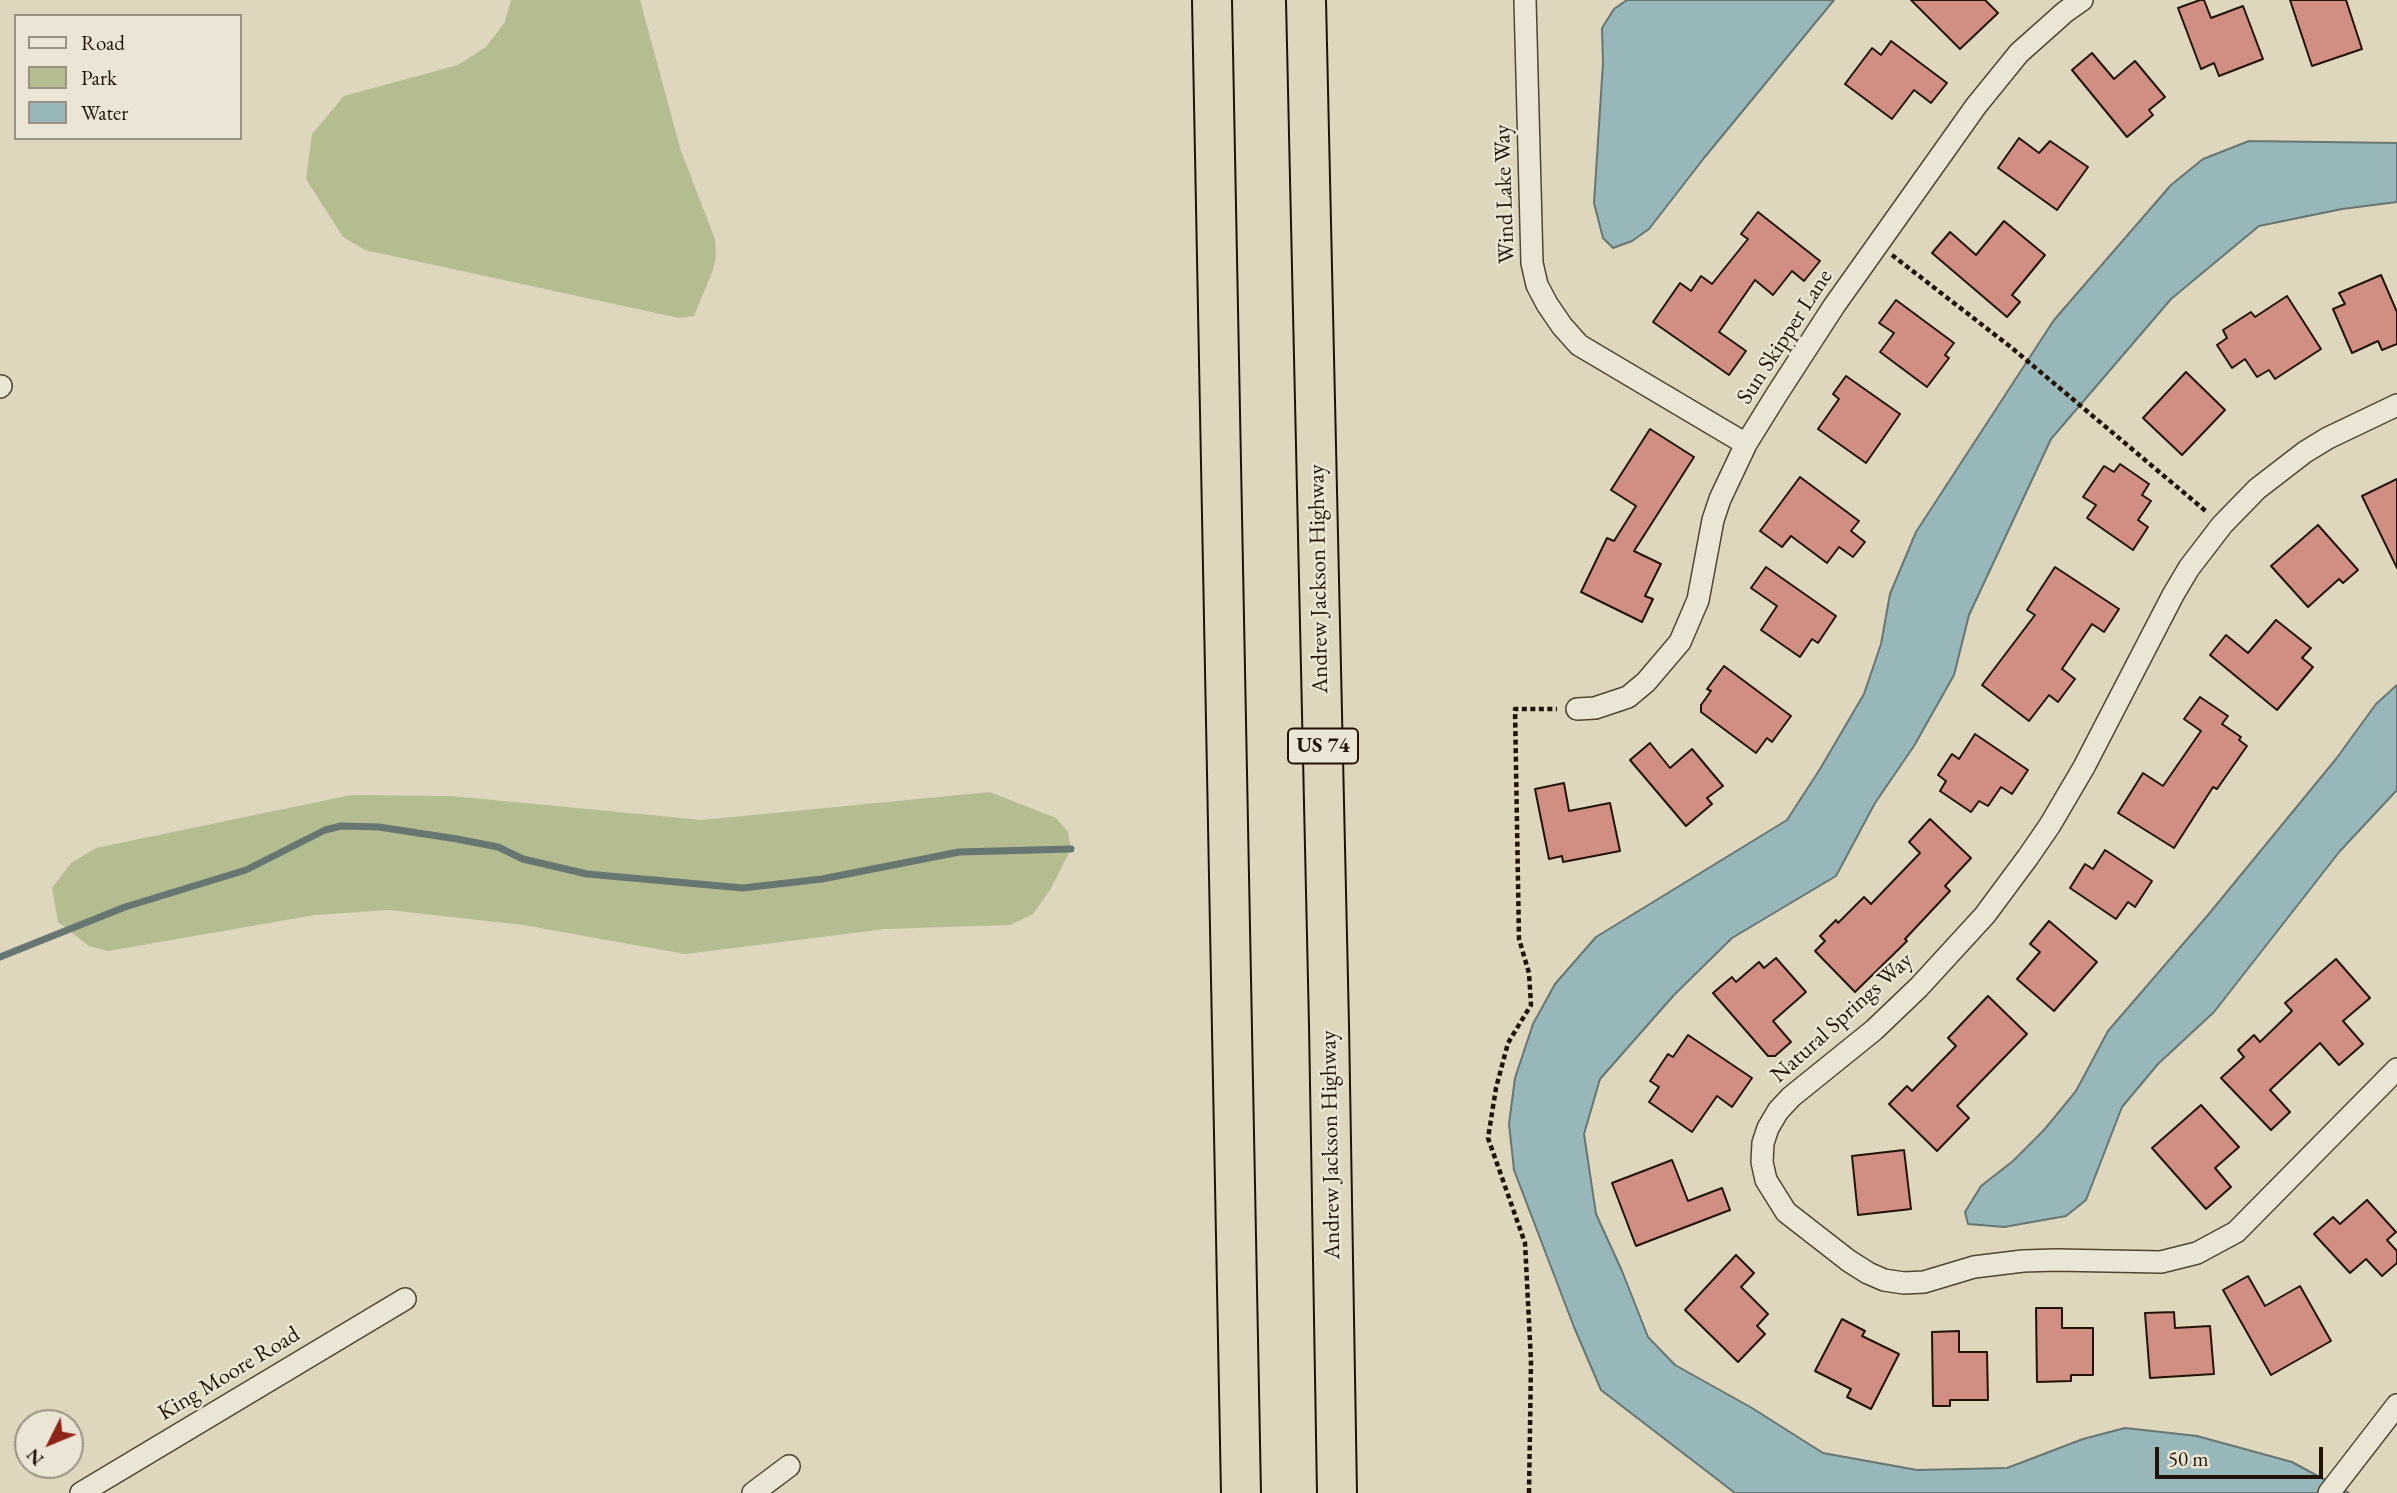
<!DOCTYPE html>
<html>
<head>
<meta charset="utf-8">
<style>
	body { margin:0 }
	#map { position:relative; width:2397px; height:1493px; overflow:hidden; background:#ded7be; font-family:"EB Garamond",serif }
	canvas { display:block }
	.legend { position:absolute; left:14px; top:14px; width:228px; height:126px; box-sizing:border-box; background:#eae5d5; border:2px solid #9a9182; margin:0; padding:9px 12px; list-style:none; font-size:21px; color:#221405 }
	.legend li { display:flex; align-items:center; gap:14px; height:35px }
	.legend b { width:35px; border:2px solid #9a9182 }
	.north { position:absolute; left:14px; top:1409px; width:70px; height:70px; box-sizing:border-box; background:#eae5d5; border:2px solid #9a9182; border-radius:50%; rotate:227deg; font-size:19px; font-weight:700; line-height:28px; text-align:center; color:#221405 }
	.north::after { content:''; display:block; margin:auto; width:24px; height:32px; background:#8f2418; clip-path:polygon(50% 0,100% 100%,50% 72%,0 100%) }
	.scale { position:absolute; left:2155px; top:1447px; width:168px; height:32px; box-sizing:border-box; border:4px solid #221405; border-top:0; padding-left:9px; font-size:21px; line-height:24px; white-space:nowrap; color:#221405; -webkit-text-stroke:5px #eae5d5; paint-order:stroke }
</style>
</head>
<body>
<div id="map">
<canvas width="2397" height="1493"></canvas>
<ul class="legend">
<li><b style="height:9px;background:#eae5d5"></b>Road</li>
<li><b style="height:19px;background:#b4bd90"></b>Park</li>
<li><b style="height:19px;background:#97b7bb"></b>Water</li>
</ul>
<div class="north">N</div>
<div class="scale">50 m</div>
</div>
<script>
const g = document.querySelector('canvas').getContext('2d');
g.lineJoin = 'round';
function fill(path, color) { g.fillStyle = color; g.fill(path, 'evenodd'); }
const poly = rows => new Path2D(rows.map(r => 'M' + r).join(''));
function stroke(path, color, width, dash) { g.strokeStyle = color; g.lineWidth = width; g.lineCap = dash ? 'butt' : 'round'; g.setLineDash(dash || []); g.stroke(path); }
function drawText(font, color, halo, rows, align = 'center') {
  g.font = font + ' "EB Garamond",serif'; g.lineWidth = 5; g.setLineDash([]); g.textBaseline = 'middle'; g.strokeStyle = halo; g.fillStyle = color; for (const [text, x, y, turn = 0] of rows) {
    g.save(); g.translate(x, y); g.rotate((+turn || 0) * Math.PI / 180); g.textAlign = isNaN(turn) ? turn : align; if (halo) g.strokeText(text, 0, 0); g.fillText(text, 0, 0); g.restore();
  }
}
const green = poly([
	[511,0,640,0,681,151,715,239,716,256,713,270,694,316,679,318,365,250,343,237,306,179,312,134,344,96,458,65,486,47,505,22],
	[990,792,1056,818,1068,832,1071,849,1050,890,1033,914,1010,925,885,929,685,954,523,925,389,910,315,915,108,951,89,946,58,922,52,888,71,863,96,848,351,795,451,796,702,820]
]);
const water = poly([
	[1627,0,1834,0,1704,158,1649,229,1632,241,1613,248,1603,238,1594,203,1603,63,1602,28,1614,9,1627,0],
	[2249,141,2397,143,2397,202,2342,209,2259,226,2171,299,2051,439,1969,615,1954,675,1914,746,1875,803,1836,876,1732,938,1674,995,1600,1079,1584,1134,1596,1214,1622,1271,1648,1337,1675,1365,1752,1408,1823,1453,1917,1470,2007,1468,2083,1439,2125,1428,2197,1436,2292,1462,2349,1493,1735,1493,1601,1390,1574,1327,1514,1170,1509,1124,1515,1078,1533,1024,1555,984,1596,937,1787,820,1820,769,1864,694,1881,644,1890,594,1916,532,2054,320,2171,185,2203,159,2249,141],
	[2397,685,2397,790,2340,851,2214,1012,2158,1064,2122,1107,2086,1200,2066,1216,2004,1227,1968,1224,1965,1212,1981,1186,2013,1161,2044,1130,2076,1091,2108,1031,2208,915,2336,759,2376,704,2397,685]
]);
const stream = poly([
	[0,957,125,907,246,870,325,830,341,826,379,827,457,839,498,847,523,859,587,874,743,888,822,879,959,852,1071,849]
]);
const building = poly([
	[1911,0,1985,0,1998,13,1960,49,1911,0],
	[2200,0,2204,0,2211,18,2243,6,2263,59,2219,76,2214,63,2201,69,2178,8,2200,0],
	[2290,0,2346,0,2362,49,2312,66,2290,0],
	[1891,41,1947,83,1931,103,1914,90,1892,119,1845,84,1872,48,1881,55,1891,41],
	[2092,53,2114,79,2135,61,2165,97,2149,110,2153,115,2127,137,2072,70,2092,53],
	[2019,138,2039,153,2050,141,2088,167,2057,210,1998,168,2019,138],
	[1758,212,1820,261,1804,281,1792,271,1773,295,1755,280,1719,332,1746,351,1729,375,1653,322,1680,283,1691,291,1701,276,1712,284,1748,239,1741,234,1758,212],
	[2004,221,2045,255,2012,295,2020,302,2007,317,1932,253,1950,232,1976,255,2004,221],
	[2381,275,2397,312,2397,344,2382,350,2378,341,2352,353,2333,309,2345,304,2339,293,2381,275],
	[2287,296,2321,349,2275,379,2269,370,2257,377,2245,359,2232,368,2217,345,2227,338,2223,330,2251,312,2255,317,2287,296],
	[1896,300,1954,343,1945,355,1949,358,1927,387,1880,352,1894,333,1879,323,1896,300],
	[2186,372,2225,410,2182,455,2143,418,2186,372],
	[1846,376,1900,414,1866,463,1818,429,1839,399,1833,394,1846,376],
	[1650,429,1694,457,1634,551,1661,564,1645,596,1653,599,1642,622,1581,592,1607,538,1614,541,1636,506,1611,490,1650,429],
	[2120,464,2149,484,2142,495,2151,501,2138,520,2148,527,2133,550,2087,518,2096,505,2083,497,2104,466,2114,472,2120,464],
	[1800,477,1859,521,1851,531,1865,542,1853,557,1839,547,1827,563,1791,536,1782,547,1760,531,1800,477],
	[2397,479,2397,568,2362,496,2397,479],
	[2318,525,2358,570,2343,583,2339,579,2308,607,2271,566,2318,525],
	[1766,567,1836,616,1818,643,1812,639,1800,657,1761,630,1777,606,1751,588,1766,567],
	[2055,567,2119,609,2104,632,2092,624,2062,669,2075,679,2058,702,2049,695,2029,721,1982,685,2035,615,2027,610,2055,567],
	[2276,620,2311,648,2302,658,2313,667,2277,710,2210,655,2226,635,2248,653,2276,620],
	[1724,666,1791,716,1772,742,1767,738,1756,753,1701,712,1701,705,1711,691,1707,689,1724,666],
	[2200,697,2228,716,2222,724,2241,737,2239,740,2247,746,2217,789,2213,787,2174,848,2118,813,2143,773,2163,786,2201,731,2184,719,2200,697],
	[1975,734,2028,770,2012,794,2001,787,1988,806,1979,801,1971,812,1940,791,1946,781,1938,775,1952,754,1959,759,1975,734],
	[1650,743,1670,768,1692,749,1723,786,1707,798,1712,804,1686,826,1630,760,1650,743],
	[1564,783,1569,811,1610,803,1620,851,1563,862,1562,856,1549,859,1535,789,1564,783],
	[1930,819,1971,858,1945,886,1950,891,1905,939,1907,941,1855,992,1815,951,1825,941,1820,936,1836,920,1838,923,1864,897,1871,904,1920,853,1909,842,1930,819],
	[2105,850,2152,881,2135,907,2128,902,2116,919,2070,888,2085,864,2093,869,2105,850],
	[2049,921,2097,962,2054,1011,2017,979,2040,952,2030,944,2049,921],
	[1776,958,1806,992,1773,1021,1791,1042,1775,1056,1768,1056,1713,993,1732,977,1736,982,1759,962,1764,968,1776,958],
	[2336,959,2370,998,2343,1021,2363,1044,2339,1065,2320,1043,2270,1090,2290,1112,2271,1130,2221,1078,2244,1057,2238,1050,2254,1035,2260,1042,2292,1011,2285,1003,2336,959],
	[1988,996,2027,1034,1957,1106,1969,1118,1937,1151,1889,1104,1907,1086,1912,1091,1956,1046,1948,1038,1988,996],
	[1688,1035,1752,1078,1732,1107,1717,1096,1692,1132,1649,1102,1659,1087,1650,1081,1668,1054,1673,1057,1688,1035],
	[2201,1105,2239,1147,2215,1168,2231,1187,2206,1209,2152,1148,2201,1105],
	[1904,1150,1911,1209,1858,1215,1852,1156,1904,1150],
	[1672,1160,1688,1201,1722,1188,1730,1210,1636,1246,1612,1183,1672,1160],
	[2367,1200,2396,1232,2387,1240,2397,1251,2397,1263,2382,1276,2366,1259,2350,1273,2314,1234,2333,1217,2340,1224,2367,1200],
	[1736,1255,1754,1273,1741,1287,1768,1314,1757,1326,1765,1334,1738,1362,1685,1310,1736,1255],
	[2248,1276,2265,1306,2300,1286,2331,1341,2271,1375,2223,1290,2248,1276],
	[2036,1308,2062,1308,2062,1328,2093,1328,2093,1375,2071,1375,2071,1381,2037,1382,2036,1308],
	[2174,1312,2175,1328,2210,1326,2214,1374,2150,1378,2145,1313,2174,1312],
	[1842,1319,1865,1331,1862,1336,1899,1354,1871,1409,1847,1397,1851,1389,1815,1371,1842,1319],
	[1959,1331,1959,1352,1987,1352,1988,1400,1950,1400,1950,1406,1933,1406,1932,1332,1959,1331]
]);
const path = poly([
	[1892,255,2012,348,2208,513],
	[1529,1493,1531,1361,1525,1243,1488,1138,1496,1088,1508,1043,1531,1005,1529,973,1519,939,1515,709,1557,709]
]);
const street = poly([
	[1525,0,1532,263,1537,285,1547,304,1562,326,1579,345,1746,444],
	[0,387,1,386],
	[2397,405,2328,438,2305,452,2257,489,2222,525,2189,568,2173,595,2084,767,2050,825,2028,857,1985,915,1919,987,1874,1030,1791,1097,1778,1111,1768,1128,1763,1143,1762,1162,1766,1180,1786,1212,1849,1261,1868,1273,1884,1280,1904,1283,1924,1282,1974,1267,2023,1261,2056,1260,2161,1262,2197,1253,2236,1232,2397,1069],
	[1577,709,1595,708,1628,697,1646,682,1680,642,1698,600,1713,520,1720,499,1746,444,1777,394,1834,306,1976,106,2019,53,2065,12,2082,0],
	[81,1493,405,1299],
	[753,1493,789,1466],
	[2329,1493,2397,1405]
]);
const highway = poly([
	[1212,0,1241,1493],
	[1306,0,1329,1025,1337,1493]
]);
const shields = [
	[1323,746,70]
];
const shieldNames = [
	["US 74",1323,746]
];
const streetNames = [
	["Wind Lake Way",1505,194,-92],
	["Sun Skipper Lane",1785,337,-57],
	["Andrew Jackson Highway",1319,579,-91],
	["Natural Springs Way",1842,1018,-42],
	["Andrew Jackson Highway",1331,1145,-91],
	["King Moore Road",229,1374,-31]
];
fill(green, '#b4bd90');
fill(water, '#97b7bb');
stroke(water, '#687672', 2);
stroke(stream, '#687672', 7);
fill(building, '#d18e83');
stroke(building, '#221405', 2);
stroke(street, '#514533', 24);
stroke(highway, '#221405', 42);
stroke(path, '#221405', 4.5, [5, 3.5]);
stroke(street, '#eae5d5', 21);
stroke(highway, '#ded7be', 38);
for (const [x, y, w] of shields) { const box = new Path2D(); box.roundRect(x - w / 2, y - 17.5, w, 35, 5); g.fillStyle = '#eae5d5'; g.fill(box); stroke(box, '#221405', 2); }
drawText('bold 21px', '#221405', null, shieldNames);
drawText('23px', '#221405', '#eae5d5', streetNames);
</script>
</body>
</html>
